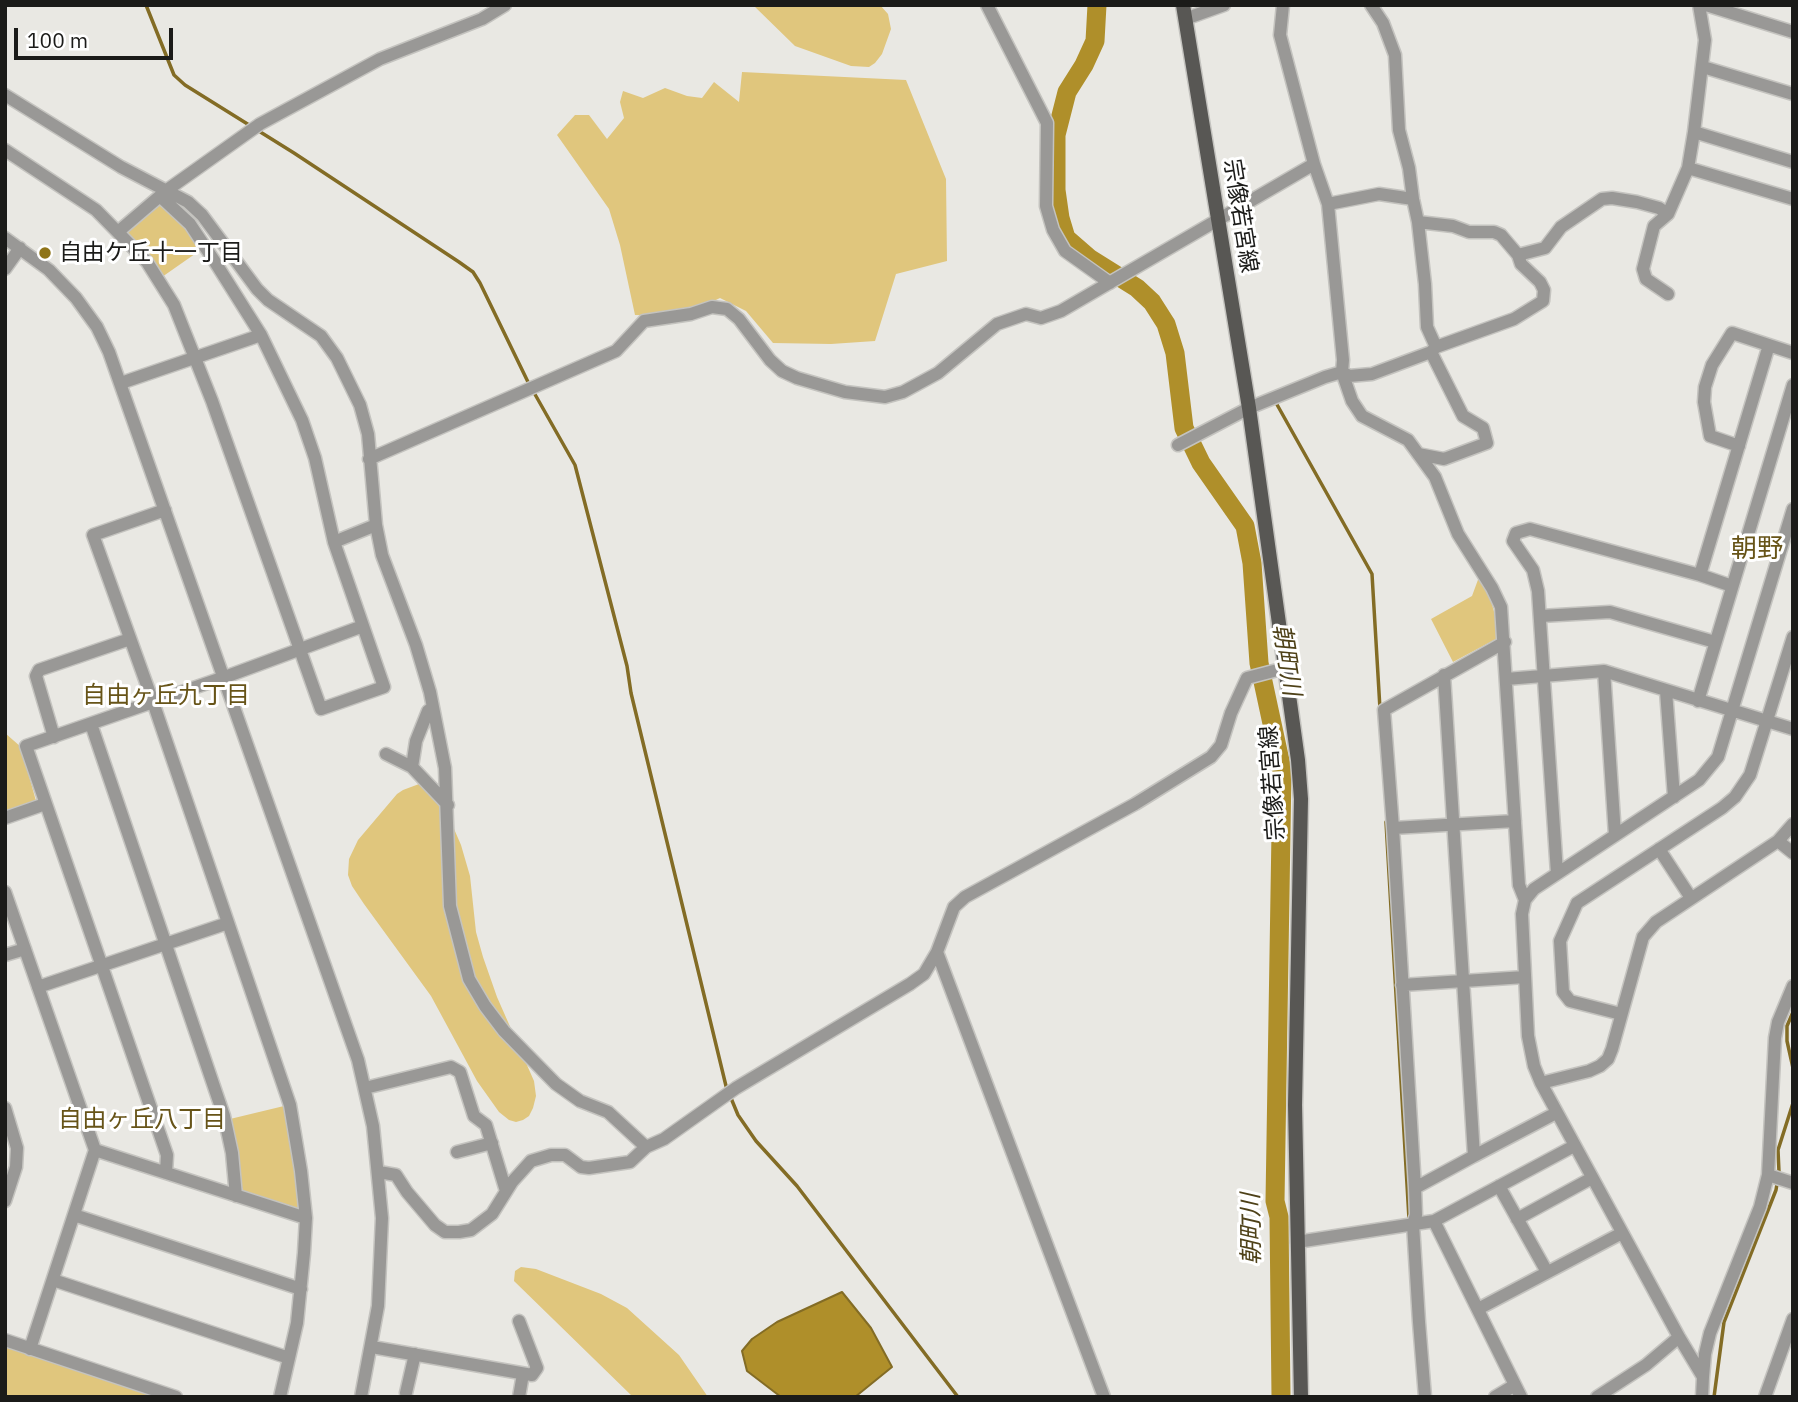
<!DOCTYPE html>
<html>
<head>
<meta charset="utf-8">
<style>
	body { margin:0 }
	#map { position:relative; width:1798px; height:1402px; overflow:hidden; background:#e9e8e3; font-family:"IBM Plex Sans",sans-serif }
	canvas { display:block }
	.frame { position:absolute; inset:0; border:7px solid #1b1b19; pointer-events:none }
	.scale { position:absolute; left:14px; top:28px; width:159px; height:32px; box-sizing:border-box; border:4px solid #1b1b19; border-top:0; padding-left:9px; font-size:21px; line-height:24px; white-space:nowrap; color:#1b1b19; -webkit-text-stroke:5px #fff; paint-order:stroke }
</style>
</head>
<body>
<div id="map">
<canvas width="1798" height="1402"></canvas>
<div class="frame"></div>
<div class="scale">100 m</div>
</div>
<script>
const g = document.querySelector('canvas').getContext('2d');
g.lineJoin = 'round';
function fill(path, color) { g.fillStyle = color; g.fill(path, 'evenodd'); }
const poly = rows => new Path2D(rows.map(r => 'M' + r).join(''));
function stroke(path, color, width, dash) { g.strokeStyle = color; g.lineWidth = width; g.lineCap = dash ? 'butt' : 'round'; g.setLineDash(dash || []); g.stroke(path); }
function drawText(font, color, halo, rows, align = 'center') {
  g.font = font + ' "IBM Plex Sans","Noto Sans JP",sans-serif'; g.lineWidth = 6; g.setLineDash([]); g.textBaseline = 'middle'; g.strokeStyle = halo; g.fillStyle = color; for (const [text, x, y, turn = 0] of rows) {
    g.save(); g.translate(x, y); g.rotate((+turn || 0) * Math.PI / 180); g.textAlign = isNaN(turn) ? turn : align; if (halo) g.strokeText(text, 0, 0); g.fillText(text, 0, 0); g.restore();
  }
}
const green = poly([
	[753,5,880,5,888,14,891,29,882,54,875,63,869,67,851,66,795,46],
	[742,72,906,80,946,179,947,261,896,274,875,341,831,344,773,343,746,311,720,298,682,316,635,315,620,245,609,209,557,135,575,115,589,115,607,139,624,118,620,102,623,91,643,98,665,88,687,96,702,98,714,82,739,102],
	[159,203,188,226,202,249,162,277,127,233,127,228],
	[1479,577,1489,594,1495,615,1496,639,1453,662,1431,619,1472,596],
	[5,733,21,747,36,801,5,811],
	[419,784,427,785,438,792,461,845,470,876,476,932,483,957,497,997,534,1081,536,1096,533,1108,529,1116,523,1120,516,1122,509,1120,499,1112,477,1081,431,996,364,904,352,886,348,875,349,859,358,840,397,794,403,790],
	[284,1106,301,1209,298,1211,243,1193,230,1119],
	[521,1267,536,1269,601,1294,627,1308,679,1355,708,1397,633,1397,514,1281,515,1271],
	[5,1347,150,1394,149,1397,5,1397]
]);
const water = poly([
	[842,1292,871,1328,892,1367,855,1397,781,1397,747,1371,742,1351,752,1339,777,1322,842,1292]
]);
const stream = poly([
	[146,5,174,75,185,85,294,153,459,262,473,272,480,283,528,382,575,465,627,666,631,693,726,1086,738,1115,756,1141,797,1186,958,1397],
	[1275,401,1372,574,1380,709],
	[1386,822,1409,1219],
	[1793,1012,1787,1026,1787,1041,1793,1068],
	[1714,1397,1724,1322,1776,1190,1779,1172,1778,1150,1793,1103]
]);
const river = poly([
	[1097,5,1095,41,1084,65,1067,92,1056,135,1056,190,1060,218,1066,238,1089,258,1137,288,1152,302,1166,324,1175,353,1184,428,1201,463,1245,526,1252,563,1259,663,1282,770,1275,1201,1279,1217,1281,1397]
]);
const minor = poly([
	[987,5,1047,123,1046,206,1053,230,1065,251,1110,283],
	[1283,5,1280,35,1314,164,1328,204,1343,360,1342,372,1352,401,1362,416,1408,440,1435,477,1458,534,1492,588,1501,607,1519,885,1525,900],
	[1371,5,1383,23,1395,55,1399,130,1409,168,1413,199,1418,222,1425,284,1427,327,1436,347],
	[1706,5,1793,32],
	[1185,19,1224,5],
	[1703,67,1793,94],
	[5,95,121,167,188,202,202,215,257,289,268,300,321,336,337,358,360,405,368,434,376,525,382,555,416,645,430,692,445,768,450,906,469,979,485,1006,504,1031,556,1084,580,1101,608,1112,646,1147],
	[1694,132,1793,162],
	[5,150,96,210,147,262,174,305,212,401,321,709,384,687,363,626],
	[1688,168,1793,199],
	[161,197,190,224,215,262,261,335,302,420,315,458,334,542,363,626,225,677,26,746,167,1155,166,1173],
	[1328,204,1379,194,1413,199],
	[1668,214,1654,226,1643,269,1646,279,1668,294],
	[1418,222,1453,226,1469,232,1494,232,1501,235,1518,255],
	[119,231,167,190,260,124,380,59,482,19,505,5],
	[5,238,49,270,76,298,97,327,109,352,358,1060,373,1126,382,1218,378,1306,361,1397],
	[5,269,20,248],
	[121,383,261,335],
	[1178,445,1249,408,1325,377,1342,372,1349,376,1372,374,1431,352,1436,347,1514,319,1543,301,1544,290,1540,282,1521,264,1518,255,1545,248,1561,227,1602,199,1612,198,1637,202,1659,208,1668,214,1688,168,1694,132,1705,40,1699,5],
	[1739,446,1710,436,1704,402,1705,387,1712,365,1732,333,1793,353],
	[1418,454,1444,459,1487,443,1483,428,1463,416,1431,352],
	[369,459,616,351,644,321,691,314,712,307,727,309,739,319,770,360,782,371,797,378,845,392,885,397,903,392,938,373,997,324,1026,314,1041,318,1061,311,1314,164],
	[165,510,93,535,153,702,290,1105,301,1171,306,1218,304,1253,297,1323,280,1397],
	[334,542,376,525],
	[1700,575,1769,345],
	[1541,616,1610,612,1715,642],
	[1604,671,1615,835],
	[1506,679,1604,671,1793,729],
	[1666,691,1674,797],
	[1698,701,1793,385],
	[91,724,224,1116,232,1153,236,1196],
	[54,737,36,676,39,670,130,639],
	[386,754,412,767,448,805],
	[412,767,416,741,428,711,433,707],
	[5,818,45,804],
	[1393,828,1515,821],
	[1778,841,1793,853],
	[1659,849,1691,898],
	[1557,873,1538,591,1533,570,1513,541,1516,533,1530,529,1700,575,1732,586],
	[5,892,95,1150,30,1349],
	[937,952,1104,1397],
	[5,955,25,949],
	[1402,985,1525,977],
	[38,987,228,923],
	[1621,1014,1570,1001,1563,992,1560,941,1577,903,1722,808,1735,797,1750,775,1793,637],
	[1541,1083,1589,1071,1600,1066,1608,1059,1612,1049,1643,937,1656,922,1778,841,1793,824],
	[365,1088,451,1067,460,1072,474,1116,486,1125,506,1191],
	[5,1108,17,1148,16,1167,5,1201],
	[95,1150,306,1218],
	[457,1152,492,1143],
	[1474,1156,1556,1113],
	[379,1172,396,1175,407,1192,435,1225,445,1232,459,1232,471,1230,492,1214,512,1182,531,1161,551,1155,565,1155,581,1167,589,1168,630,1162,646,1147,664,1139,736,1088,910,984,924,974,937,952,954,907,965,897,1135,804,1211,757,1221,745,1231,713,1247,678,1285,668],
	[1768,1175,1793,1183],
	[1499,1186,1547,1272],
	[1415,1188,1474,1156,1444,675],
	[74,1215,301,1289],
	[1517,1219,1592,1178],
	[1434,1221,1521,1397],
	[1297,1242,1434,1221,1574,1146],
	[53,1280,289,1358],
	[1478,1309,1622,1233],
	[5,1340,176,1397],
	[372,1347,532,1375,537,1368,519,1321],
	[1703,1377,1705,1354,1710,1333,1760,1207,1768,1175,1775,1038,1778,1022,1793,986],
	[406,1393,415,1354],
	[519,1397,523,1374],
	[1425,1397,1419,1322,1413,1224,1416,1215,1415,1188,1393,828,1384,710,1505,642],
	[1495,1397,1515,1385],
	[1597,1397,1646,1365,1679,1337],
	[1702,1397,1703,1377,1679,1337,1541,1083,1534,1066,1528,1036,1522,914,1525,900,1534,889,1699,780,1718,757,1793,509],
	[1765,1397,1793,1319]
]);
const major = poly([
	[1183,5,1249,408,1298,760,1301,799,1295,1105,1301,1397]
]);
const markers = [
	[45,253,7,"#8f7418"]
];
const streetNames = [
	["宗像若宮線",1240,216,81],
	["宗像若宮線",1273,783,-94]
];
const poiNames = [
	["自由ケ丘十一丁目",59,253]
];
const waterNames = [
	["朝町川",1286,660,81],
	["朝町川",1252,1229,-91]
];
const neighbourhoodNames = [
	["自由ヶ丘九丁目",166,696],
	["自由ヶ丘八丁目",142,1120]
];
const quarterNames = [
	["朝野",1757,549]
];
fill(green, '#e0c67d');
fill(water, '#af8f2a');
stroke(water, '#836c25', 2);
stroke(stream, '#836c25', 3.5);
stroke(river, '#af8f2a', 19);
stroke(minor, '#c4c3bf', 15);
stroke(major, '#c4c3bf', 17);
stroke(minor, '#999896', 12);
stroke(major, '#585754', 14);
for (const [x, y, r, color] of markers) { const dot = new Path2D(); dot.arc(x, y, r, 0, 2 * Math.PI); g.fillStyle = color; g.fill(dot); stroke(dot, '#fff', 2.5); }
drawText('23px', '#1b1b19', '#fff', streetNames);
drawText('23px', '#1b1b19', '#fff', poiNames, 'left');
drawText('italic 24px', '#4e4118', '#fff', waterNames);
drawText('24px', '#675418', '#fff', neighbourhoodNames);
drawText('26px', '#675418', '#fff', quarterNames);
</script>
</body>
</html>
